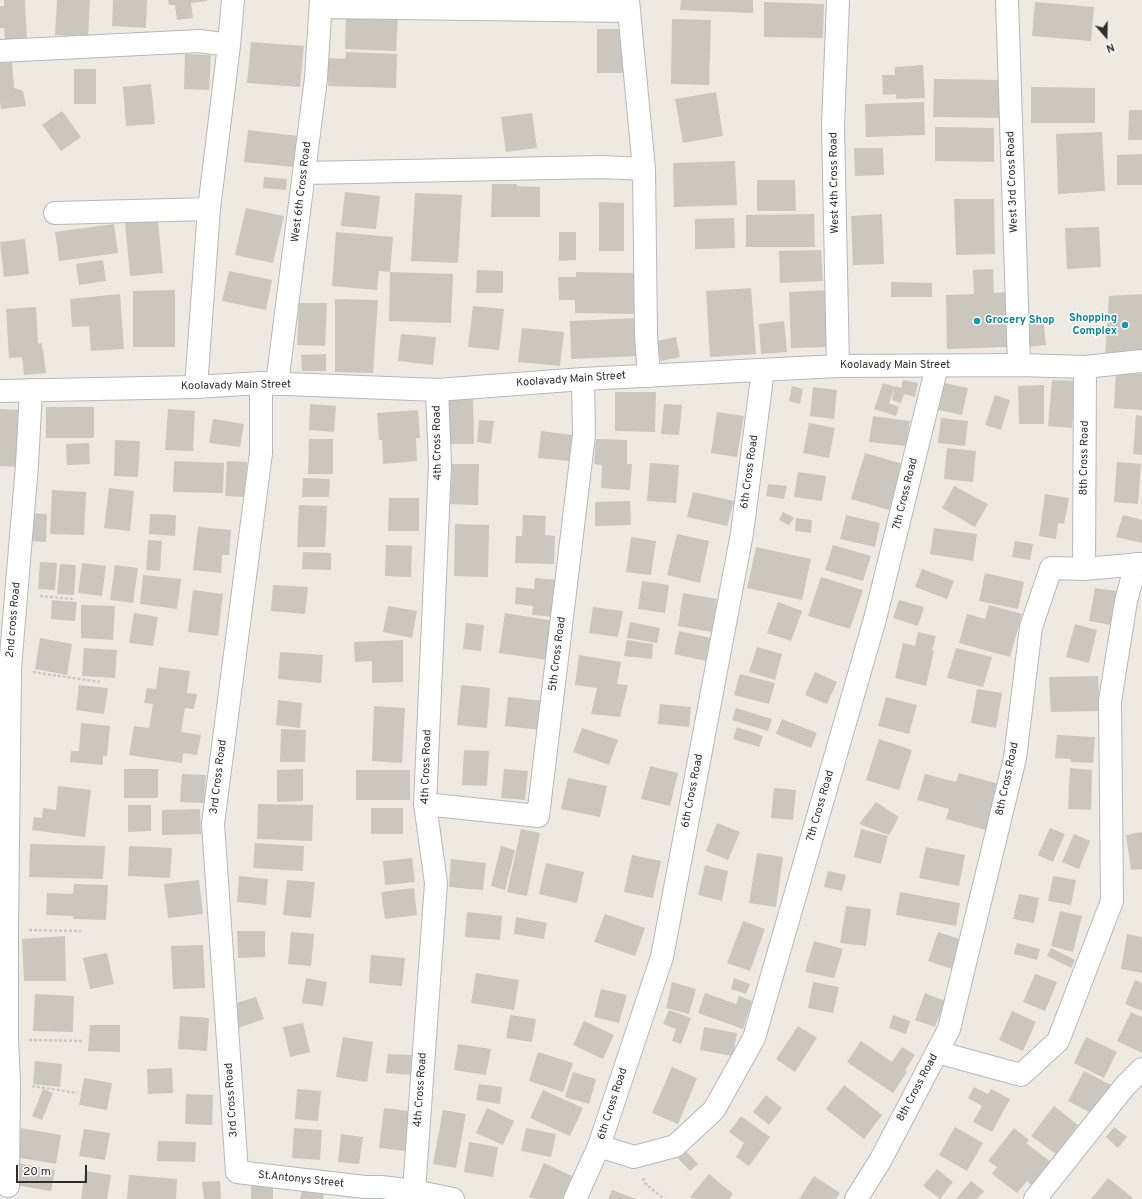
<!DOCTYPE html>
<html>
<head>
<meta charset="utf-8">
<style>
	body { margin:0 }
	#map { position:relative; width:1142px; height:1199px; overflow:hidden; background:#efe9e1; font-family:Overpass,sans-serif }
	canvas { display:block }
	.north { position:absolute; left:1086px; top:16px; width:40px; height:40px; -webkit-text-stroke:3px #fff; paint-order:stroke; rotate:160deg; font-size:11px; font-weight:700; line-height:16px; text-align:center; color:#2e2e2e }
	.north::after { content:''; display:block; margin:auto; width:14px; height:18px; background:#2e2e2e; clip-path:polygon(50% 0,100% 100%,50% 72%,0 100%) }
	.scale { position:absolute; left:16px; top:1165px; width:71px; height:18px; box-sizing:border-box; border:2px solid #2e2e2e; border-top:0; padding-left:5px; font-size:12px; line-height:14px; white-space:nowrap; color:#2e2e2e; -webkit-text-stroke:3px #fff; paint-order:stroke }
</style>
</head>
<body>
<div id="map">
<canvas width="1142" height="1199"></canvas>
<div class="north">N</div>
<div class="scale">20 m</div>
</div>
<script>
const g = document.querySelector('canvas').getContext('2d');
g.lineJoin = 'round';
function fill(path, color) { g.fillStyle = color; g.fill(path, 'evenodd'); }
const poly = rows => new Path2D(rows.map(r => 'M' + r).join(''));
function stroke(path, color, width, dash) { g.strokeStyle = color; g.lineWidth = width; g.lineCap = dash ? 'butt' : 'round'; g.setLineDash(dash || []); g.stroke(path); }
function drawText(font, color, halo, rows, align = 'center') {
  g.font = font + ' Overpass,sans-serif'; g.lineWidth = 3; g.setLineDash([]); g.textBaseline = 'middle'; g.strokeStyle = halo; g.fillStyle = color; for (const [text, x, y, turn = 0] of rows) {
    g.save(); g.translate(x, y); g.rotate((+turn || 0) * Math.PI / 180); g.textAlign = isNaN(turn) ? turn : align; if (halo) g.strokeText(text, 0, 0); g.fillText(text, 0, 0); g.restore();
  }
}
const building = poly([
	[4,0,25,0,27,39,5,40,4,28,0,28,0,6,4,6],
	[57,0,90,0,88,37,55,35],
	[113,0,147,0,146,28,112,26],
	[168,0,207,0,207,1,191,3,193,18,177,20,175,5,169,5],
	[681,0,753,0,753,13,680,10],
	[764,2,824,4,823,38,764,37],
	[1035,2,1094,7,1091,41,1032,36],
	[346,14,398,17,396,51,345,49],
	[672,19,711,20,709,85,671,84],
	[597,29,626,29,626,73,597,73],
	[251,42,304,46,300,87,247,83],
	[346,52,397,54,396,88,328,86,328,58,345,59],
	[185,54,211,55,209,90,184,89],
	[12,62,14,88,23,91,26,106,1,109,0,101,0,63],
	[923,65,925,98,896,99,896,94,883,95,882,75,895,75,895,67],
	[74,69,96,69,96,104,74,104],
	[934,79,1003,80,1002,118,933,117],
	[151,84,155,124,126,126,123,87],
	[1031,87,1095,88,1095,123,1031,123],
	[716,92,723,136,683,143,675,99],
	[924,102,925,135,866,137,865,104],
	[1129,110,1142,110,1142,140,1128,140],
	[62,111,81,137,61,151,42,125],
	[532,113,537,148,506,152,501,117],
	[935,127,994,128,994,162,935,161],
	[248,130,298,136,294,167,244,162],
	[1102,132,1105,191,1058,194,1056,134],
	[854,148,883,148,884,175,855,176],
	[1142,154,1142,185,1117,185,1117,155],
	[735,161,737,205,674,207,673,163],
	[264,177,287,179,286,190,263,188],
	[757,180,795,180,796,211,757,211],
	[492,184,517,184,517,186,540,187,540,217,491,217],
	[345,192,380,196,376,229,341,226],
	[415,193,462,195,458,263,411,261],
	[954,199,994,199,995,254,956,255],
	[599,202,624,203,624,251,599,251],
	[246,208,284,216,273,263,235,255],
	[814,214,815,247,746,247,746,215],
	[882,214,884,264,853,265,851,216],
	[734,218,735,248,695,249,695,219],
	[158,220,163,273,130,276,125,223],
	[114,224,118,253,59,261,55,232],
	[1099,227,1101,267,1067,269,1065,228],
	[336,232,393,237,390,272,379,271,377,290,332,286],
	[559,232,576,232,576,260,559,261],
	[25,239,29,274,4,277,0,242],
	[821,250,823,281,780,283,779,251],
	[103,260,106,281,79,285,76,264],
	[993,269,994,293,1006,292,1008,347,947,349,946,295,974,294,973,270],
	[477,270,503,271,503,293,476,293],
	[229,271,272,280,266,310,222,301],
	[390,272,453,274,451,323,389,321],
	[576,272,635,273,634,314,575,313,575,300,559,300,558,277,576,277],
	[891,282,932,283,932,297,891,297],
	[751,288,756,354,710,357,706,291],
	[175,290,175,347,133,347,133,291],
	[828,290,830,347,791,348,789,292],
	[120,294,124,349,91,351,89,326,72,327,70,299],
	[1142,294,1142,353,1105,357,1109,296],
	[335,299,378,300,373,373,335,372],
	[299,303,327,303,325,346,297,345],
	[473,306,504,309,499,350,468,347],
	[36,307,38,344,42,343,42,349,43,349,46,373,24,375,22,357,9,358,6,309],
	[1043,317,1046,345,1027,347,1024,319],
	[637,318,638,356,571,359,570,321],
	[784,321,787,352,761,354,759,324],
	[522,328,564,332,560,366,518,362],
	[401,334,436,337,433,365,398,361],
	[676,337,680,357,661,361,657,341],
	[326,354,326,371,302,371,301,355],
	[1116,372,1142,374,1142,410,1114,408],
	[903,380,918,383,915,397,904,394,901,403,892,400,895,386,901,388],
	[1052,380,1076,381,1072,428,1048,426],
	[883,383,895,387,889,403,899,407,896,416,874,409],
	[944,383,968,388,962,415,938,410],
	[1044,385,1044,424,1019,424,1018,386],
	[792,386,803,389,800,404,789,401],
	[813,387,837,390,834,419,810,416],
	[615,392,656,392,655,432,615,431],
	[449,394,473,394,474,444,449,444],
	[995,395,1010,400,1001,430,985,425],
	[310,404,336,406,334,432,309,430],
	[664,404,682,405,679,435,661,434],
	[46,407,94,407,94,438,46,438],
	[0,409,23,410,20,467,0,466],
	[168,409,195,411,193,451,165,450],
	[418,410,420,438,416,438,417,461,383,464,382,440,379,440,377,413],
	[717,412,744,416,737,457,711,453],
	[1136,415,1142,416,1142,455,1133,454],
	[873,416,910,421,906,446,869,442],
	[941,418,968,421,965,446,938,443],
	[213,419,244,424,240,447,209,443],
	[479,420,494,421,491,444,477,442],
	[809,423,835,428,829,458,803,453],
	[541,431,572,435,569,461,538,458],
	[309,439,333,439,333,474,308,474],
	[596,439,627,440,627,464,632,464,630,490,601,488,602,465,594,464],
	[115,440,140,441,138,477,114,476],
	[89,443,90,464,67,465,66,444],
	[947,448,976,451,973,482,944,479],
	[865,453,903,464,889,510,851,499],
	[174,461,224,463,223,493,173,492],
	[227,461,247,462,245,497,225,496],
	[1117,462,1141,464,1138,504,1114,502],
	[650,463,679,465,676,503,647,501],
	[452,464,479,464,478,505,450,504],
	[798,472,826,476,822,501,794,497],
	[303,478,330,479,329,497,302,497],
	[768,484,787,486,784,499,766,496],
	[954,486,988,504,975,527,942,508],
	[109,488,134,491,130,531,104,528],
	[52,490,86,492,84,535,50,534],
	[693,492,734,501,727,526,687,517],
	[1045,494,1069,498,1064,524,1058,523,1056,539,1039,536],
	[389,498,419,498,419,531,388,531],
	[630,501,631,525,595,526,595,502],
	[299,505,327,506,325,547,297,547],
	[783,512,794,518,789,525,779,520],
	[28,513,47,514,46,542,27,541],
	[150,514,176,515,175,536,149,534],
	[523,515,546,516,545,535,555,536,554,564,515,563,516,536,522,536],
	[846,515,880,523,875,547,840,539],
	[1123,515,1142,520,1142,543,1116,537],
	[796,518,812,520,811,533,795,531],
	[455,524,489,525,488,577,454,576],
	[198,527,231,530,229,555,222,555,221,573,193,570],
	[934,528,977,534,973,561,930,554],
	[677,534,709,541,700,583,667,575],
	[631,537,656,541,651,575,626,572],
	[148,540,162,541,160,571,146,570],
	[1015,541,1033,544,1030,560,1012,557],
	[386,545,412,546,411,577,385,576],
	[833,545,871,556,863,581,825,570],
	[756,547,811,559,802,600,747,588],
	[303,552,331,553,331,570,302,569],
	[40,562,57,563,55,590,38,589],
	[82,563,106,566,102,596,78,593],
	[60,564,76,565,74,595,57,594],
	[115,565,138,568,133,603,110,600],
	[922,569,954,581,947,599,915,587],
	[985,573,1024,582,1018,609,979,601],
	[143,575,181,579,177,609,140,604],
	[821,577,863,590,850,629,808,616],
	[535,578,559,580,555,617,532,615,533,606,515,604,516,587,534,589],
	[642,581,669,585,665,613,638,609],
	[273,585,308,587,305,614,271,611],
	[1095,588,1117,591,1111,625,1089,621],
	[193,590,223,594,218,636,188,632],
	[683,593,717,599,712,632,678,626],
	[52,600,77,602,75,621,51,619],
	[899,600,924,607,918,626,893,618],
	[778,602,802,611,791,641,767,633],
	[81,605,115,606,113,640,81,638],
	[989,605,1022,614,1010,657,959,643,967,614,985,619],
	[388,606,417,611,412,638,383,632],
	[593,607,623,611,618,637,589,633],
	[134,613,158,617,153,646,129,643],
	[505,613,554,621,548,660,499,653],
	[630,622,660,628,657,643,627,638],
	[466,623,484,625,481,651,463,649],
	[1075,624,1097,630,1089,663,1066,657],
	[679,631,711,638,706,661,674,654],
	[918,632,936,636,932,651,934,651,926,686,895,678,903,643,915,646],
	[40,638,72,644,67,675,35,669],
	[403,640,403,682,372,683,372,661,355,662,354,642],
	[627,640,653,644,652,659,624,656],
	[757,647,782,654,775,680,749,672],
	[84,648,117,650,115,678,82,676],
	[956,648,992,657,983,687,947,678],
	[280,652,323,655,321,683,278,679],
	[579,655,621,662,617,684,628,685,620,717,591,714,597,688,575,685],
	[159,667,190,671,187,693,197,694,194,709,185,708,181,732,201,735,197,755,183,753,182,763,129,755,134,726,149,728,153,704,144,703,147,688,156,689],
	[815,672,837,682,827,704,805,695],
	[740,674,775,683,769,704,734,695],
	[1098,676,1100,711,1051,712,1049,677],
	[79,685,108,688,104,714,76,710],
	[461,685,490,688,487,728,457,725],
	[977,689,1002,693,996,728,971,723],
	[508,697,544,701,540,730,505,726],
	[886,697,917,705,909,734,878,726],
	[278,700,302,703,300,728,276,725],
	[660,704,691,707,689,727,658,724],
	[374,706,405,708,402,763,372,761],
	[736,708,772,719,768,731,732,720],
	[782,719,817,733,811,748,776,734],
	[81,723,110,726,107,756,103,756,103,765,70,762,71,751,79,751],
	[737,727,763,736,759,747,733,739],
	[582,728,618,740,609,765,573,752],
	[281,729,306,730,305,762,280,762],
	[1057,735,1095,737,1093,763,1071,762,1071,759,1055,758],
	[879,739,912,750,899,790,866,780],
	[464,750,489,751,487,786,462,785],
	[650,766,678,773,670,806,641,799],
	[1070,768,1092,770,1091,810,1068,809],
	[124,769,158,769,158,798,124,798],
	[303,769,303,801,277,802,277,770],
	[504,769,528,771,525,800,501,798],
	[356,770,410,770,410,800,356,800],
	[959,773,999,784,986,830,946,819,949,809,917,800,925,774,956,782],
	[182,774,206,775,204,803,180,802],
	[568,778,607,786,600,817,561,809],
	[58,786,91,790,85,837,32,830,34,817,42,818,43,808,56,810],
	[774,788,796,790,793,820,771,818],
	[876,802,899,817,889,835,859,824],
	[258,804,313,805,312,841,257,839],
	[128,805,151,805,151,831,128,832],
	[371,808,403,808,403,834,371,834],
	[200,809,201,834,162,835,162,810],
	[717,823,740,832,728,860,706,851],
	[1050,828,1065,834,1053,862,1038,855],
	[521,829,540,833,527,896,507,892],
	[861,829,888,836,881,864,854,857],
	[1142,832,1142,869,1131,870,1126,835],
	[1074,834,1090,841,1079,869,1062,862],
	[255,843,304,846,303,871,253,868],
	[30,844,105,846,103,879,29,877],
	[129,846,172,848,170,878,128,876],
	[501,846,515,850,505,890,491,886],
	[926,847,965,855,959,886,919,878],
	[757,853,783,857,776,907,749,903],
	[632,855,661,861,653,898,624,892],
	[412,858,415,882,385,885,383,861],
	[451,859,486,863,483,890,449,887],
	[546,863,584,872,577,903,539,894],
	[705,865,728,871,722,901,698,895],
	[828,871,846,875,842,891,824,887],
	[239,876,268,879,266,905,237,902],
	[1053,876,1076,880,1071,905,1048,901],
	[199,880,203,914,168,918,164,884],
	[287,880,315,882,311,918,283,915],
	[74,884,108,885,106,920,73,919,73,916,46,915,47,893,73,894],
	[414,888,417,915,385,919,381,892],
	[900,892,960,903,956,926,896,915],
	[1019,894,1039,898,1034,923,1013,919],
	[846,906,871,909,866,946,840,943],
	[1060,911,1082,916,1073,952,1051,946],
	[467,912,502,916,500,940,465,937],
	[605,914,645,928,635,956,594,942],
	[516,917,547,923,544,939,514,934],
	[743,921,765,929,750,971,727,963],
	[237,931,265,931,265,957,238,958],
	[291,932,314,934,311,966,288,964],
	[938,932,962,940,952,969,928,961],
	[1127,934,1142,937,1142,973,1121,969],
	[65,936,66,981,24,981,22,939],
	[814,941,843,949,834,978,805,972],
	[1017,943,1040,949,1037,960,1014,954],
	[203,945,205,988,173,989,171,946],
	[1051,948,1075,960,1071,968,1047,956],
	[107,953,114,984,90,989,83,958],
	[371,955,405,958,402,986,369,983],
	[476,973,519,980,514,1010,471,1003],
	[1035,974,1057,982,1045,1011,1023,1002],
	[306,978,327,982,323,1006,302,1003],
	[734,978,750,984,746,994,731,989],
	[1135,980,1142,983,1142,1011,1125,1004],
	[672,982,696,989,689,1014,666,1008],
	[813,982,839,987,833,1013,808,1008],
	[601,989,627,995,619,1023,594,1017],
	[705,993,736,1004,739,996,752,1001,743,1029,698,1013],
	[925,993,945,1001,935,1027,915,1020],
	[35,994,74,996,73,1032,33,1031],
	[256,997,264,1019,238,1028,230,1005],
	[669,1010,691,1018,681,1044,672,1041,676,1029,663,1024],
	[1012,1011,1036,1022,1023,1051,999,1040],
	[1131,1012,1142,1017,1142,1053,1117,1041],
	[510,1015,536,1019,532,1042,506,1038],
	[893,1015,910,1021,906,1034,889,1028],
	[180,1016,209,1018,207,1051,178,1049],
	[584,1021,614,1035,603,1059,573,1045],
	[303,1023,310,1052,290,1057,283,1027],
	[90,1025,120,1025,120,1052,88,1051],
	[798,1026,817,1038,795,1072,776,1059],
	[704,1027,737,1033,733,1056,700,1050],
	[343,1037,373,1042,367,1082,336,1077],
	[1086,1037,1117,1052,1104,1078,1074,1063],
	[861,1041,892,1062,902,1047,915,1055,905,1070,907,1072,893,1093,847,1062],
	[458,1044,491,1049,486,1075,454,1070],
	[538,1052,573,1063,563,1092,529,1081],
	[388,1054,413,1055,412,1075,386,1073],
	[35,1061,62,1064,60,1087,33,1084],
	[672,1067,697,1078,678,1124,652,1113],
	[172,1068,173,1093,148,1094,147,1069],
	[1084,1071,1111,1085,1095,1115,1068,1101],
	[573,1072,596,1079,589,1104,565,1097],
	[84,1078,112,1083,107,1110,79,1105],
	[479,1084,502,1087,500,1104,476,1100],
	[844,1085,882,1115,864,1139,826,1109],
	[974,1087,988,1094,991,1089,1010,1099,992,1132,973,1122,982,1106,968,1098],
	[43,1089,53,1093,42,1120,32,1116],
	[297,1089,321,1091,318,1121,295,1119],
	[543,1090,583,1108,570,1136,530,1118],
	[186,1094,213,1095,212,1125,185,1124],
	[766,1095,782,1108,769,1125,753,1112],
	[1054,1106,1078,1125,1056,1154,1031,1136],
	[384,1108,410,1111,406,1151,379,1148],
	[487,1108,514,1121,503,1145,476,1133],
	[443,1110,466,1114,456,1168,433,1164],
	[741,1116,770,1137,749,1166,736,1157,744,1143,729,1132],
	[955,1127,983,1143,967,1171,939,1155],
	[1114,1127,1127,1137,1118,1148,1106,1137],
	[20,1128,61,1135,56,1164,15,1157],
	[294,1128,322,1130,320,1160,292,1158],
	[526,1128,556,1134,551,1157,521,1151],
	[1014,1128,1029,1140,1026,1143,1055,1165,1036,1189,1027,1181,1017,1193,992,1174,997,1167,988,1161],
	[84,1129,110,1133,105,1160,79,1156],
	[341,1134,363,1137,359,1164,338,1162],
	[158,1141,196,1142,195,1162,157,1161],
	[469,1142,498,1147,493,1177,464,1172],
	[682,1147,698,1164,690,1171,674,1154],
	[18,1163,55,1170,51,1191,14,1185],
	[544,1163,572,1176,562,1199,535,1199,529,1197],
	[937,1169,953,1182,940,1199,923,1186],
	[85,1171,111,1175,107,1199,81,1199],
	[709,1174,733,1194,729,1199,693,1199,690,1197],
	[129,1175,177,1179,176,1199,127,1199],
	[814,1176,840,1193,836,1199,799,1199],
	[1108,1178,1133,1198,1132,1199,1091,1199],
	[220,1181,221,1199,204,1199,202,1182],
	[971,1181,984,1191,977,1199,956,1199],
	[273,1185,273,1199,251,1199,251,1186],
	[303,1186,324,1190,323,1199,300,1199],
	[612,1190,636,1199,608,1199]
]);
const path = poly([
	[40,596,73,599],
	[33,672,100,682],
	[29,930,81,931],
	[29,1040,83,1041],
	[32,1086,77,1093],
	[643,1178,645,1183,664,1199]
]);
const street = poly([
	[628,0,644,169,646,336,649,376],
	[838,0,833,125,838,366],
	[1007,0,1019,365],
	[321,7,628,11],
	[0,51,200,41,229,45],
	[305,173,602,167,644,169],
	[55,213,209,209],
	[261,383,261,453,213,824,237,1172,365,1187,381,1187,414,1191,453,1199],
	[277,384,316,78,321,0],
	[196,387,209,209,229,45,233,0],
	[1084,569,1085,367],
	[425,804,538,816,584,435,583,379],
	[937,1052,1021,1075,1058,1041,1112,901,1110,701,1126,601,1136,564],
	[599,1146,634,1157,675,1146,714,1110,754,1038,875,619,937,366],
	[8,1186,9,1082,7,1040,7,930,10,668,27,465,31,390],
	[414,1191,436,883,425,804,440,464,437,390],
	[575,1199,599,1146,662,957,742,533,763,370],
	[856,1199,880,1161,949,1029,1015,758,1031,627,1051,568,1084,569,1142,564],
	[1035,1199,1125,1086,1142,1069]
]);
const secondary = poly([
	[0,391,196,387,261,383,437,390,583,379,838,366,1019,365,1085,367,1142,361]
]);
const markers = [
	[977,321,4,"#0f9aa8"],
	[1125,325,4,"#0f9aa8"]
];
const streetNames = [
	["West 3rd Cross Road",1013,182,-92],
	["West 4th Cross Road",835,183,-91],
	["West 6th Cross Road",302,192,-83],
	["Koolavady Main Street",895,366],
	["Koolavady Main Street",571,380,-4],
	["Koolavady Main Street",236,386,-1],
	["4th Cross Road",438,443,-91],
	["8th Cross Road",1085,458,-89],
	["6th Cross Road",750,472,-82],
	["7th Cross Road",906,494,-76],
	["2nd cross Road",14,620,-85],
	["5th Cross Road",558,654,-83],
	["4th Cross Road",427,767,-88],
	["3rd Cross Road",219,777,-83],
	["8th Cross Road",1008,779,-78],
	["6th Cross Road",693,791,-79],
	["7th Cross Road",821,806,-74],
	["8th Cross Road",918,1088,-62],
	["4th Cross Road",421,1090,-86],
	["3rd Cross Road",232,1100,-94],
	["6th Cross Road",613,1104,-72],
	["St.Antonys Street",301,1180,6]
];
const cultureNames = [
	["Shopping",1117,319],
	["Complex",1117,332],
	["Grocery Shop",985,321,"left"]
];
fill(building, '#cbc7bf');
stroke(street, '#b4b7c1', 24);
stroke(secondary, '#b4b7c1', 24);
stroke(path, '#c9c9c9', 2.5, [3, 2]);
stroke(street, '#fff', 22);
stroke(secondary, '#fff', 22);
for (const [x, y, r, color] of markers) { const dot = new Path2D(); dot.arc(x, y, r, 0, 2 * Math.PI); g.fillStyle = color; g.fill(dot); stroke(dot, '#fff', 1.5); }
drawText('11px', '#2e2e2e', '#fff', streetNames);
drawText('bold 11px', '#0d838f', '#fff', cultureNames, 'right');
</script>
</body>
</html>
